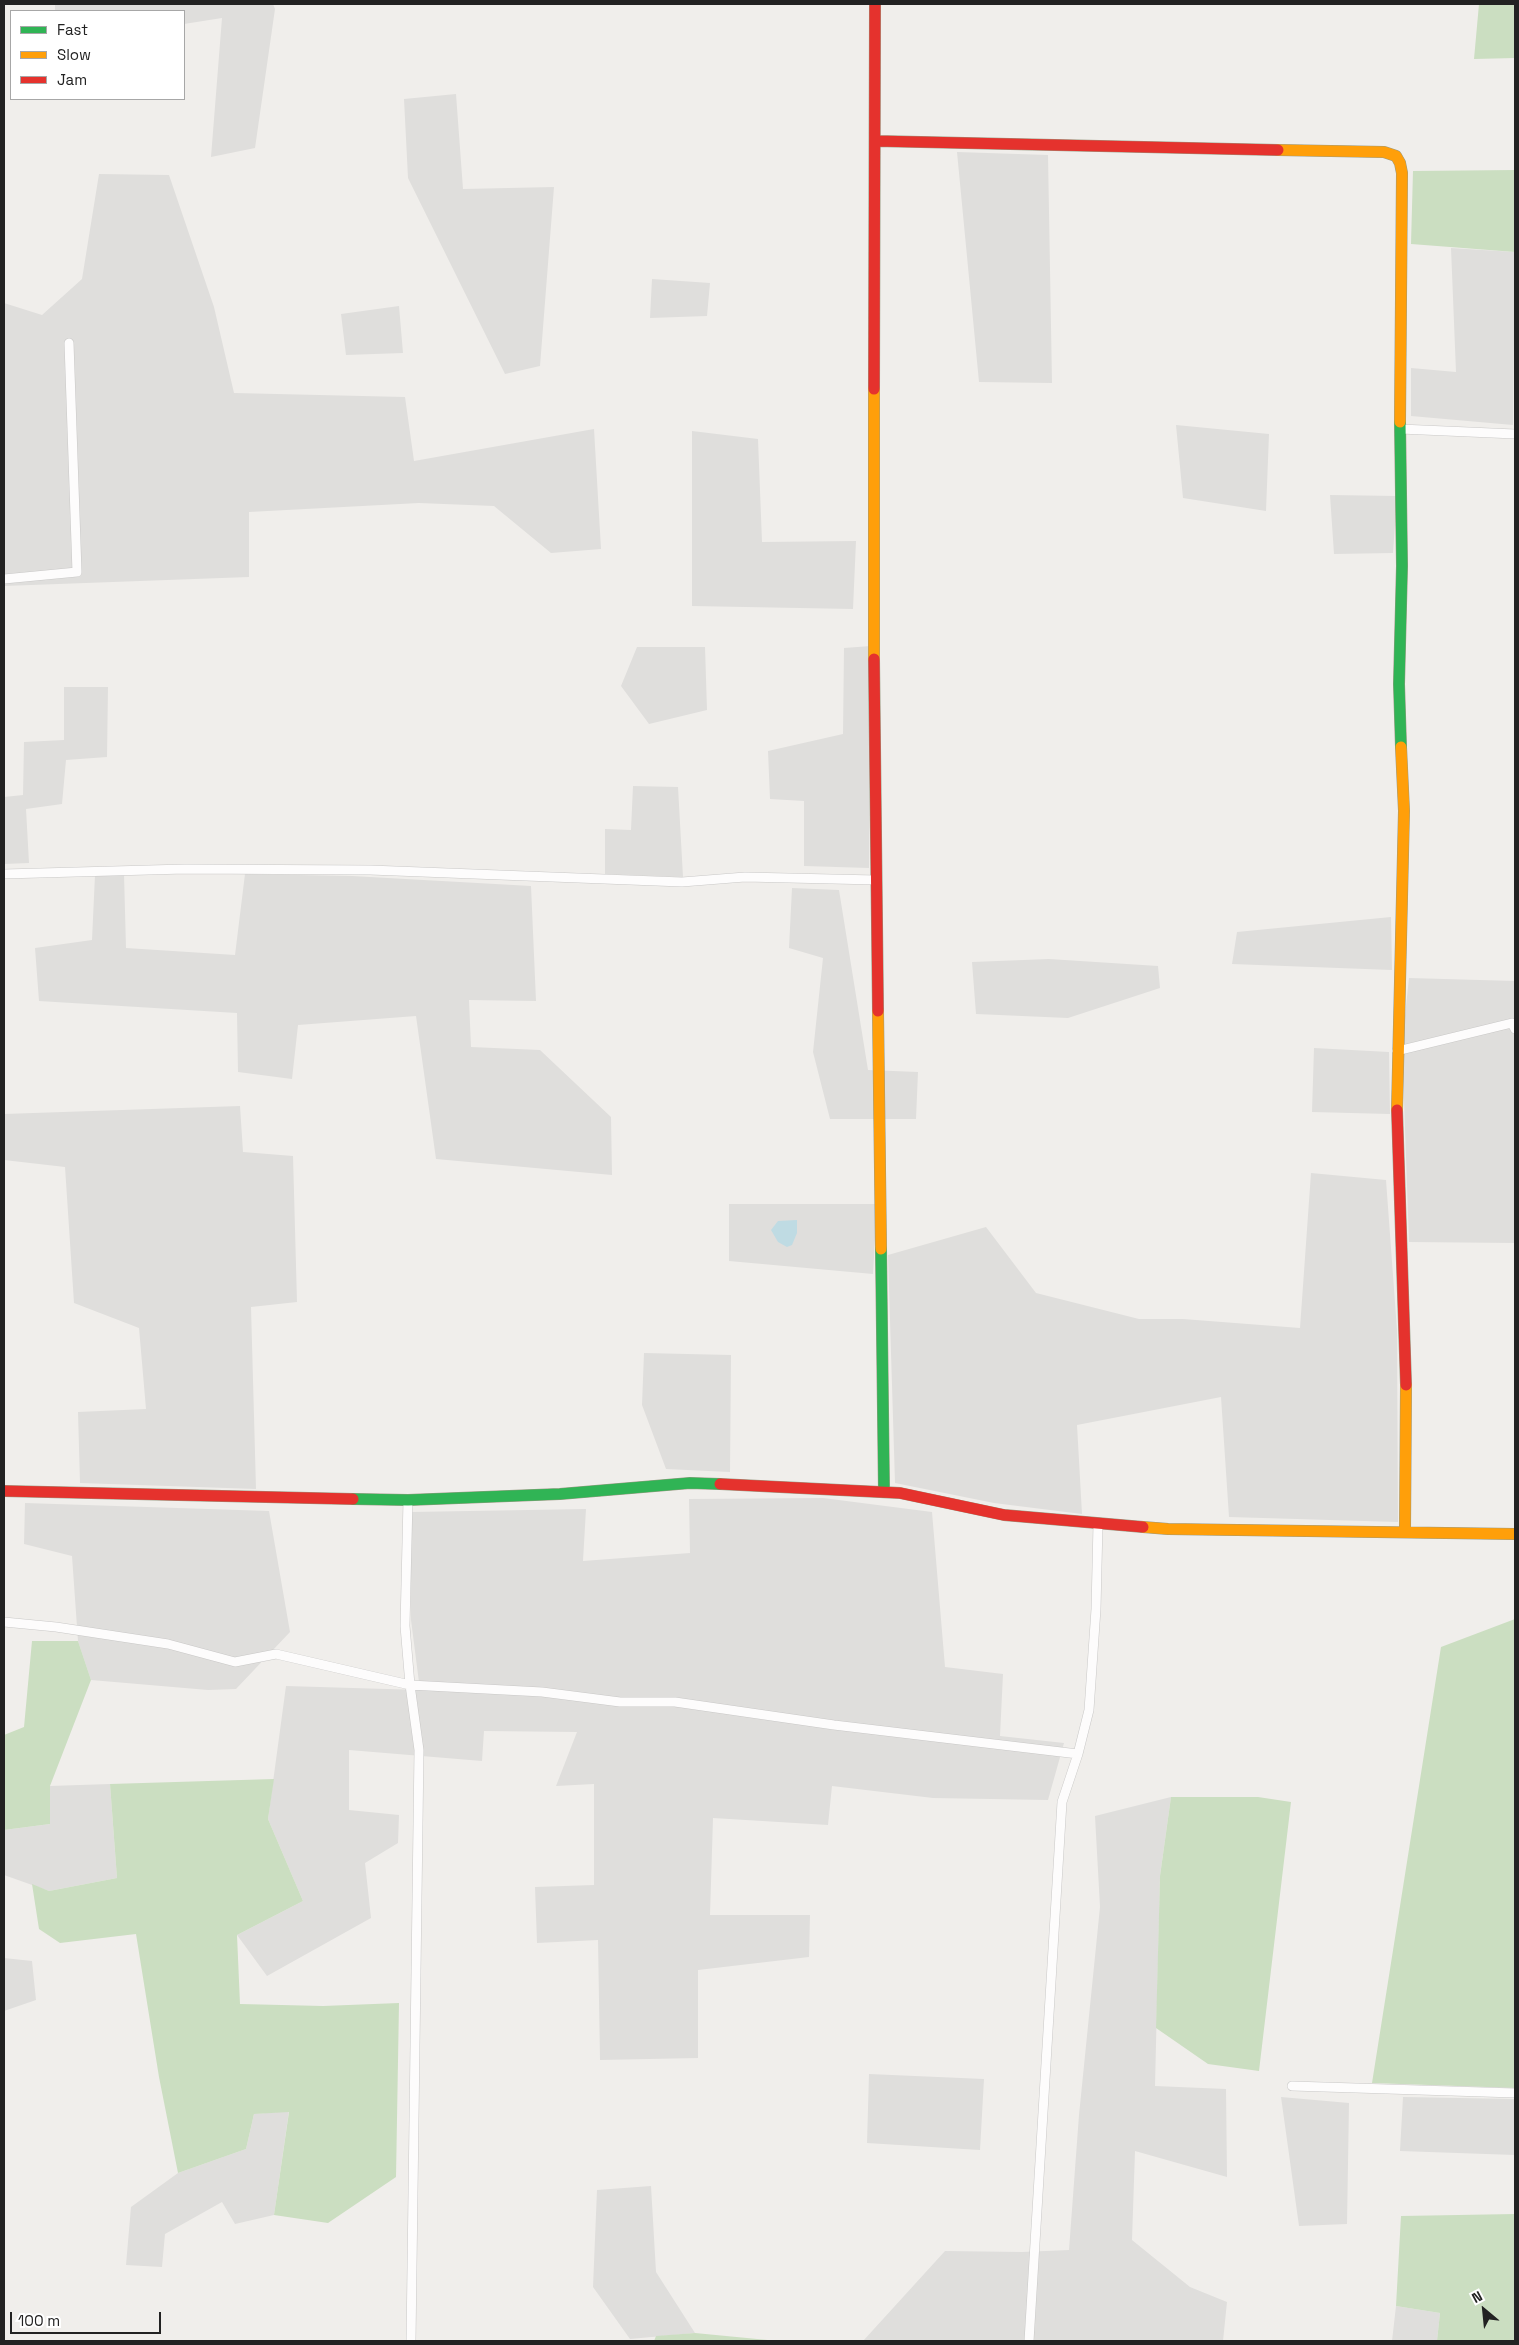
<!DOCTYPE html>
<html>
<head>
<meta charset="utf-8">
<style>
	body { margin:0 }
	#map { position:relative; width:1519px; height:2345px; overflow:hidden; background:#f0eeeb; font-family:"Space Grotesk",sans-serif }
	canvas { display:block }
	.frame { position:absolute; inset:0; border:5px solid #222; pointer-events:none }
	.legend { position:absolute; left:10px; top:10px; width:175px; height:90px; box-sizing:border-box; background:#fff; border:1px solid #a7a7a7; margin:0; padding:6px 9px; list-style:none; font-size:15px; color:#222 }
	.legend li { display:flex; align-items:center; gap:10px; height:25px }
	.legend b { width:25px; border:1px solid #a7a7a7 }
	.north { position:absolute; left:1459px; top:2285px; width:50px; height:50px; -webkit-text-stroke:4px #fff; paint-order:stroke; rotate:332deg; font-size:14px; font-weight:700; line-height:20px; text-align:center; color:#222 }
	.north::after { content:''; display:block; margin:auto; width:18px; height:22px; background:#222; clip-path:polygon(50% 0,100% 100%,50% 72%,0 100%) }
	.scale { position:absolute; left:10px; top:2312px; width:151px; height:22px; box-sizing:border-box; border:2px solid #222; border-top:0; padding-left:6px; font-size:15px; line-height:18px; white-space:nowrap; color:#222; -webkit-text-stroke:4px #fff; paint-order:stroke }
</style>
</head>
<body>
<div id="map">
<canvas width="1519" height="2345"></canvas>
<div class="frame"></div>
<ul class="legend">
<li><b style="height:6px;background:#30b455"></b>Fast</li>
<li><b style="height:6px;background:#ff9f0a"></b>Slow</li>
<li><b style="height:6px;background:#e5322d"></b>Jam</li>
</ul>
<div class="north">N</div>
<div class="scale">100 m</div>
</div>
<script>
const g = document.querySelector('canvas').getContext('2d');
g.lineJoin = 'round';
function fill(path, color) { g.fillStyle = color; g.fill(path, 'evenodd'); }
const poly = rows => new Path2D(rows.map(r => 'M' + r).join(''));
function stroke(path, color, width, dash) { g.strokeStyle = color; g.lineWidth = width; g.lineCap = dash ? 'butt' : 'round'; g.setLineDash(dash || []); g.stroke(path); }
const residential = poly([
	[55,4,273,4,275,9,255,148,211,157,222,18,184,24,184,11,55,11],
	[456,94,463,189,554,187,540,366,505,374,408,178,404,99],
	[957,152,1048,155,1052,383,979,382],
	[99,174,169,175,214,307,234,393,405,397,414,461,594,429,601,549,551,553,494,506,419,503,249,512,249,577,4,586,4,303,42,315,82,279],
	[1451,248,1515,252,1513,425,1411,416,1411,368,1456,372],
	[652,279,710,283,707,316,650,318],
	[399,306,403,353,346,355,341,314],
	[1176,425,1269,434,1266,511,1183,498],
	[692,431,758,439,762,542,856,541,853,609,692,606],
	[1330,495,1397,496,1393,553,1334,554],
	[871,646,869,868,804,866,804,801,770,799,768,751,843,734,844,648],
	[637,647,705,647,707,710,649,724,621,686],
	[64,687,108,687,107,757,66,760,62,804,26,809,29,863,4,864,4,797,23,795,24,742,64,740],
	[633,786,678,787,683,877,605,874,605,829,631,830],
	[124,874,126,948,235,955,245,874,352,876,531,886,536,1001,469,1000,471,1047,540,1050,611,1117,612,1175,436,1159,416,1016,298,1025,292,1079,238,1072,237,1013,39,1001,35,948,92,940,95,875],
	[792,888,839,890,868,1070,918,1072,916,1119,830,1119,813,1052,823,958,789,948],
	[1391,917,1392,970,1232,964,1237,932],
	[1049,959,1158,966,1160,988,1068,1018,976,1014,972,962],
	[1409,978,1515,981,1515,1243,1409,1242,1402,1044],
	[1314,1048,1389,1052,1390,1114,1312,1112],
	[240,1106,243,1152,293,1156,297,1302,251,1307,256,1489,80,1483,78,1412,146,1409,139,1328,74,1303,65,1167,4,1160,4,1114],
	[1311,1173,1386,1180,1397,1330,1398,1522,1229,1517,1221,1397,1077,1425,1082,1514,994,1503,895,1483,888,1255,986,1227,1036,1293,1139,1319,1183,1319,1300,1328],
	[729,1204,877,1204,873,1274,729,1261],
	[644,1353,731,1355,730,1472,666,1469,642,1405],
	[823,1498,932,1512,945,1667,1003,1674,1000,1736,1064,1743,1048,1800,933,1798,832,1786,828,1825,713,1818,710,1915,810,1915,809,1957,698,1970,698,2058,600,2060,598,1940,537,1943,535,1887,594,1885,594,1784,556,1786,577,1732,484,1731,482,1761,349,1750,349,1810,399,1815,398,1843,365,1863,371,1918,267,1976,237,1935,303,1901,268,1819,286,1686,420,1690,411,1620,411,1512,586,1509,583,1561,690,1553,689,1499],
	[25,1503,269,1511,290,1632,236,1689,208,1690,91,1680,78,1641,72,1556,24,1544],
	[110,1784,117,1878,49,1891,4,1875,4,1830,50,1824,50,1786],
	[1171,1797,1160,1876,1155,2086,1226,2089,1227,2177,1135,2151,1132,2240,1190,2287,1227,2302,1223,2341,863,2341,945,2251,1022,2252,1069,2250,1079,2115,1100,1907,1095,1816],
	[4,1958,32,1961,36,2000,4,2011],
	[869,2074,984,2079,980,2150,867,2143],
	[1281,2097,1349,2103,1347,2224,1299,2226],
	[1403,2097,1515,2099,1515,2155,1400,2151],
	[289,2111,274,2215,235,2224,222,2202,165,2234,162,2267,126,2265,131,2207,178,2173,246,2149,254,2114],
	[651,2186,656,2272,695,2333,630,2339,593,2287,597,2190],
	[1396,2306,1440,2313,1437,2341,1392,2341]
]);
const forest = poly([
	[1479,4,1515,4,1515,58,1474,59],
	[1515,170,1515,252,1411,244,1413,171],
	[1515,1619,1515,2088,1372,2083,1441,1647],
	[32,1641,78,1641,91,1680,50,1786,50,1824,4,1830,4,1735,24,1727],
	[274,1779,268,1819,303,1901,237,1935,240,2004,323,2006,399,2003,396,2177,328,2223,274,2215,289,2112,254,2114,246,2149,178,2173,159,2077,136,1934,60,1943,39,1929,32,1884,49,1891,117,1878,110,1784],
	[1171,1797,1258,1797,1291,1802,1259,2071,1208,2064,1156,2028,1160,1876],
	[1515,2214,1515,2341,1437,2341,1440,2313,1396,2306,1401,2216],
	[695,2333,778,2341,654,2341,656,2336]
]);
const water = poly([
	[797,1220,797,1233,792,1245,787,1247,778,1242,771,1230,778,1221]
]);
const street = poly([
	[1400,429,1515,434],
	[4,579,77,572,69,343],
	[4,874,185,869,370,870,682,882,745,877,876,880],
	[1397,1051,1512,1023,1515,1029],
	[408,1500,405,1626,410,1685,419,1750,411,2341],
	[4,1622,56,1627,168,1644,235,1662,276,1654,410,1685,542,1692,620,1702,675,1702,834,1725,1078,1754],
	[1292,2086,1515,2093],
	[1029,2341,1062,1802,1078,1754,1089,1710,1096,1609,1098,1524]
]);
const fast = poly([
	[1400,422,1402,566,1399,684,1401,747],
	[881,1249,884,1492],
	[353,1499,408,1500,560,1494,690,1483,720,1484]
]);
const slow = poly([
	[1278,150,1384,152,1396,156,1400,163,1402,173,1400,422],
	[874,659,874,389],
	[878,1011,881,1249],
	[1397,1110,1404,811,1401,747],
	[1143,1527,1168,1529,1515,1534],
	[1405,1531,1406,1385]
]);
const jam = poly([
	[876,141,1278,150],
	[874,389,875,4],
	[874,659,878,1011],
	[1397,1110,1406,1385],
	[720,1484,900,1493,1004,1515,1143,1527],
	[4,1491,353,1499]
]);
fill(residential, '#dfdedc');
fill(forest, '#cbdec1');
fill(water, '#bfdbe3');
stroke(street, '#c9c8c7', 10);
stroke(fast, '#999a82', 12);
stroke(slow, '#999a82', 12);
stroke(jam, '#999a82', 12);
stroke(street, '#fdfcfc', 9);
stroke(fast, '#30b455', 11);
stroke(slow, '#ff9f0a', 11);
stroke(jam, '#e5322d', 11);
</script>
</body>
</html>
